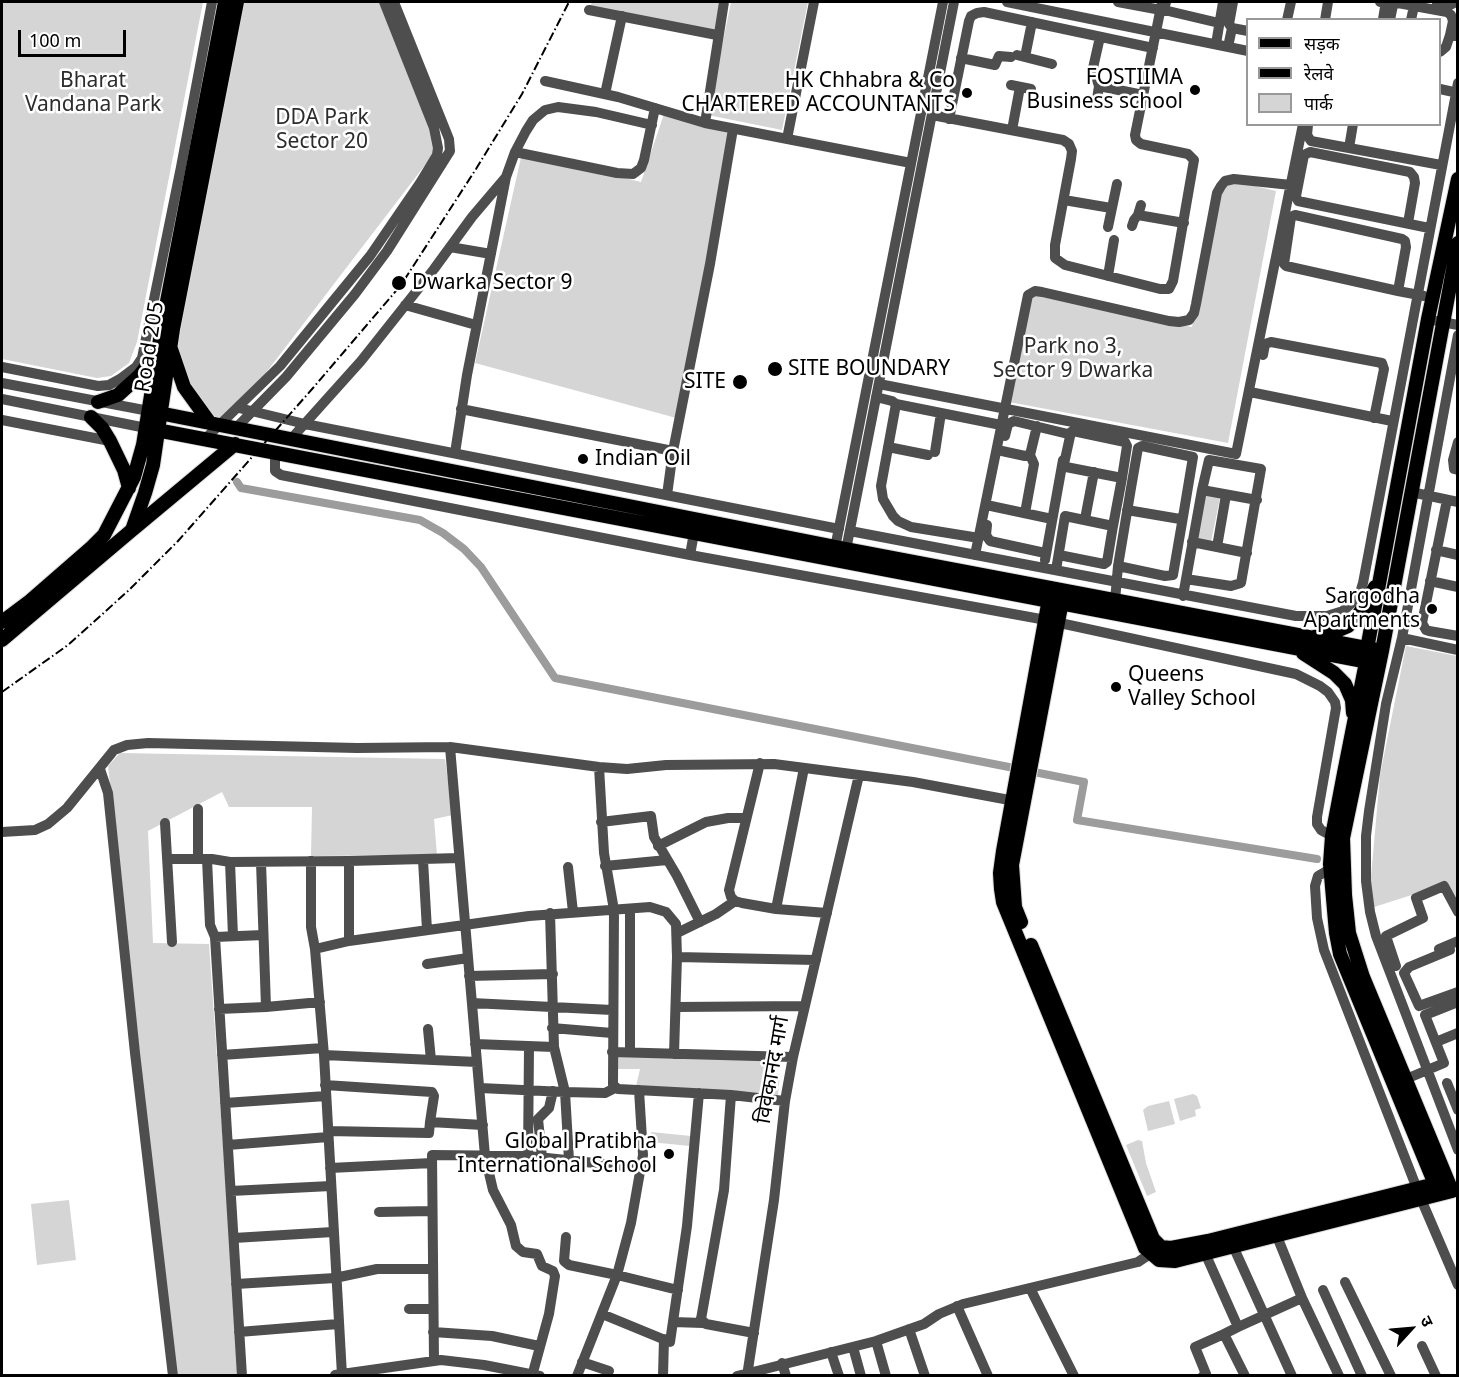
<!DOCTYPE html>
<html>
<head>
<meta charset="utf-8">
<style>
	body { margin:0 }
	#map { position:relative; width:1459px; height:1377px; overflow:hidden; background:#fff; font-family:"Noto Sans","Noto Sans Devanagari",sans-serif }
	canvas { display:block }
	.frame { position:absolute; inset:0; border:3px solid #000; pointer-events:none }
	.legend { position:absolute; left:1246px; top:18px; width:195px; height:108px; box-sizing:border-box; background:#fff; border:2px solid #999; margin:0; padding:8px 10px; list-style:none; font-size:18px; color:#000 }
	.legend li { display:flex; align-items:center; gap:12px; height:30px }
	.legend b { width:30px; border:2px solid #999 }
	.north { position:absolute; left:1381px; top:1299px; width:60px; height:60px; -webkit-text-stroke:4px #fff; paint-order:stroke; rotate:64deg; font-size:16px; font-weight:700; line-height:24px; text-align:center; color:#000 }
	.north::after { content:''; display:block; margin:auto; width:21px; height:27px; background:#000; clip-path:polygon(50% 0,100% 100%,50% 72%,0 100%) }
	.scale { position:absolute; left:18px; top:30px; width:108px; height:27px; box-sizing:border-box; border:3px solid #000; border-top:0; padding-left:8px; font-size:18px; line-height:21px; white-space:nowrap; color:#000; -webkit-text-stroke:4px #fff; paint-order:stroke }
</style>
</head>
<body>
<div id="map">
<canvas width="1459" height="1377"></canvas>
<div class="frame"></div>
<ul class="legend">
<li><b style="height:8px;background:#000"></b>सड़क</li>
<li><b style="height:8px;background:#000"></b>रेलवे</li>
<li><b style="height:16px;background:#d5d5d5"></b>पार्क</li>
</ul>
<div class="north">उ</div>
<div class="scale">100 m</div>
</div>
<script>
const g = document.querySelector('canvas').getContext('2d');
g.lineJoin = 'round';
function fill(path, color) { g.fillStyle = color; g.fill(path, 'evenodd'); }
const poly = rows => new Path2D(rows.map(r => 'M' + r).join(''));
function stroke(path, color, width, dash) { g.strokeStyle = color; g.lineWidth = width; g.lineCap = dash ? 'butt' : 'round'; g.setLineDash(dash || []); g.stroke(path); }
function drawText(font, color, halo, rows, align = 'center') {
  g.font = font + ' "Noto Sans","Noto Sans Devanagari",sans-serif'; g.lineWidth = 5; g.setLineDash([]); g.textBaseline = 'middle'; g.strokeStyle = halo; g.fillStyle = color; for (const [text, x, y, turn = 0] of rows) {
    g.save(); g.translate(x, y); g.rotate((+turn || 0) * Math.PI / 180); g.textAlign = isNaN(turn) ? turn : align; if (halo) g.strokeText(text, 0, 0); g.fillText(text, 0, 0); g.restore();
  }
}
const green = poly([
	[2,2,203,2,137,342,129,363,111,376,97,378,2,359],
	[244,2,383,2,438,148,239,408,219,425,198,408,171,347],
	[592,2,724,2,717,35,589,10],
	[731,2,808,2,782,130,708,115],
	[665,111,733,129,680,419,475,363,522,153,641,182],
	[1222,178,1276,191,1228,443,1009,402,1028,294,1192,327],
	[1204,494,1220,498,1211,542,1195,539],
	[1406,646,1457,656,1457,908,1446,884,1371,908,1371,877,1380,775],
	[120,753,445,759,453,815,434,819,437,855,311,856,312,807,229,807,222,792,148,831,153,943,209,944,239,1375,175,1375,108,766],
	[616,1057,764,1059,764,1073,780,1074,778,1095,636,1086,640,1069,616,1069],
	[1193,1094,1197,1096,1201,1108,1195,1110,1196,1116,1180,1121,1174,1099],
	[1169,1101,1175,1124,1148,1131,1143,1110,1148,1106],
	[651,1132,691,1136,690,1146,650,1142],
	[1138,1140,1142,1141,1146,1163,1156,1192,1147,1196,1126,1145],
	[69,1200,76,1260,37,1265,31,1204]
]);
const canal = poly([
	[237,482,241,488,420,520,443,533,464,549,481,567,555,678,1014,768],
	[1034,772,1084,782,1077,820,1317,859]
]);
const minor = poly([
	[1007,2,1248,51],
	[1118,2,1161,10],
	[1166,2,1164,10,1219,23],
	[1380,2,1384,3,1385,7,1383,19],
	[1437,4,1448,6,1456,2],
	[589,10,717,35],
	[1287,20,1291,2],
	[1325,20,1328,2],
	[1390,20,1393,5,1398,3,1447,12,1451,15,1453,21],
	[1411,20,1414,6],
	[1458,21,1453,21,1450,35,1458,36],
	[1232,28,1248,31],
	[1216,44,1223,2],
	[1228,47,1232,28,1229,24,1233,2],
	[1440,52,1446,47,1450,35],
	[1017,55,1052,64],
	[1025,57,1032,22],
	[961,58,995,65,999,56,1011,57],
	[545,81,618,97,705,123,911,163],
	[1011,85,1031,89],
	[1099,86,1143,95],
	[1440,89,1458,93],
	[605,94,622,16],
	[1097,99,1099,86,1093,68,1100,37],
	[932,115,1063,140,1069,144,1072,151,1071,159,1055,245,1055,258,1065,265,1160,289,1169,289,1173,281,1194,160,1188,154,1141,144,1136,140,1135,135,1162,2],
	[949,119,969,21,971,16,977,13,984,12,1153,48],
	[705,123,724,2],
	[1308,125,1307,135,1311,141,1441,165],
	[1012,130,1020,87],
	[787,139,814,2],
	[1349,148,1353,124],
	[515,152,617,173,633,174,641,168,644,160,655,108],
	[1064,200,1111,208],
	[1138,215,1184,223],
	[1408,223,1415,183,1414,177,1410,172,1310,152,1304,155,1296,196,1298,201,1429,228],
	[1132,226,1134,220,1138,215,1141,205],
	[1108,227,1117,184],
	[450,247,491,254],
	[1108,276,1114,240],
	[1398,291,1406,247,1405,241,1402,239,1295,215,1291,217,1284,264,1286,266,1398,291,1424,296],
	[405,305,476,325],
	[1437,321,1458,325],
	[1458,335,1402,638,1458,650],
	[1263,355,1265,344,1271,342,1382,363,1384,369,1374,418],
	[2,367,98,386,109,385,120,379,136,367,142,358,181,167,212,2],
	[2,383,149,411],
	[879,384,1236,454,1303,124],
	[1250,392,1392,421],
	[876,397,892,401,896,404,881,486,883,499,893,516,898,521,911,527,979,538],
	[2,399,146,428],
	[896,404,1001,425],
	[239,408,305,424,839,529],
	[461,409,673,451],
	[2,420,110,441],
	[236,428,286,377,355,294,387,251,450,151,449,139,394,2],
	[1073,431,1125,442,1127,446,1122,478,1066,467,1064,464,1071,432,1073,431],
	[1005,436,1008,424,1014,421,1068,434],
	[205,439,280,366,370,256,420,183,437,155,438,148,434,128,384,2],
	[291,439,361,361,434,269,472,217,506,177],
	[1458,442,1453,460,1454,469,1458,470],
	[888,447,928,455],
	[1002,451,1025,456,1030,455,1037,426],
	[275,452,275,471,281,475,690,555,1046,620,1296,674,1320,686,1328,692,1335,702,1336,708,1317,817,1317,824,1321,830,1332,836],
	[935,452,941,413],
	[455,453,467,375,506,177,515,152,526,131,533,120,545,110,558,107,596,112,652,125],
	[1411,492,1458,502],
	[667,495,673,451,710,264,733,129],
	[1447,500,1422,623,1426,630,1429,631,1458,636],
	[991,506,1052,519],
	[1025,513,1034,464,1030,455],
	[1085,519,1094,472],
	[987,525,986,535,990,541,1045,553],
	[1113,526,1122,478],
	[850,531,1296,616,1327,616,1343,611,1359,596,1363,583,1458,83],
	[1192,542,1247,553],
	[1217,547,1226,495],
	[1436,550,1458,555],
	[834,553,943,2],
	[690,555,694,533],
	[845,555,954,2],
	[975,555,1028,295,1035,291,1042,292,1169,321,1179,322,1189,320,1194,313,1196,304,1217,193,1221,186,1225,181,1234,179,1291,185],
	[1045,560,1063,460],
	[1118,566,1165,576,1173,575,1183,517],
	[1056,570,1065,516,1113,526,1107,562,1104,564,1059,555],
	[1186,579,1231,586,1241,583,1261,469,1209,460,1202,490],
	[1430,581,1458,587],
	[1183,596,1202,490,1257,500],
	[1115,601,1118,566,1131,488,1138,448,1142,446,1193,457,1183,517,1180,519,1127,510],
	[1402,638,1386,704,1369,811,1366,836,1366,881,1370,912,1376,936,1458,1150],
	[450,747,485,1156,493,1190,511,1225,516,1246,523,1252,537,1254,542,1266,553,1271,555,1276,549,1314,532,1376],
	[760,763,729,890,731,897,735,901,742,903,776,909,827,913],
	[599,767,604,853,614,910,613,1085,618,1089,731,1095,785,1101],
	[100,769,108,793,135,1053,173,1376],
	[601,822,651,816,654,837,677,876,700,922],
	[165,823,172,942],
	[2,832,35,830,48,824,67,808,114,750,127,745,148,743,357,748,450,747,599,767,627,769,666,765,774,764,913,782,1020,802],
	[658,846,706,822,728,818,746,818],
	[169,859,212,859,230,862,349,861,459,858],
	[198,859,198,809],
	[207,859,210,925,215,937,242,1376],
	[423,860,427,930],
	[311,861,311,927,315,949],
	[349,861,349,941],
	[230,862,233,936],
	[261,862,266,1007,320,1002],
	[605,866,667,860],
	[568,867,573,912],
	[1330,869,1318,876,1315,886,1317,918,1324,950,1421,1199,1458,1285],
	[630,909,630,1052],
	[776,909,804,768],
	[550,913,554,1047],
	[677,933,716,914,735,901],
	[215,937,263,935],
	[1439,949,1458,941],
	[1450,950,1409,967,1404,973,1419,1006,1458,992],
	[677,957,816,960],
	[427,964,468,958],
	[1396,966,1386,936,1423,918,1416,898,1444,886,1458,912],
	[469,976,553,974],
	[472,1003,612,1010],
	[676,1007,805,1006],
	[219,1009,266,1007],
	[552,1028,612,1033],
	[428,1029,431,1060],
	[1436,1042,1458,1033],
	[475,1044,554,1047,565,1092,480,1088],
	[612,1052,793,1057],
	[222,1055,323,1048],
	[324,1055,477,1062],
	[1406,1079,1444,1063,1425,1015,1458,1002],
	[1447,1083,1458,1110],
	[325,1085,432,1092,434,1096,430,1122],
	[731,1095,724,1190,701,1319,706,1324,754,1333],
	[225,1103,326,1096],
	[328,1131,429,1133,430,1122,483,1125],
	[228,1145,328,1137],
	[528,1156,529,1048],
	[542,1157,538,1119,549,1108,553,1091],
	[569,1160,565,1092,605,1093,615,1088],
	[330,1168,432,1163],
	[231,1191,331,1186],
	[379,1212,432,1211],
	[1276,1234,1302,1298,1339,1376],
	[566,1237,564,1261,569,1265,617,1275,678,1290],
	[234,1238,333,1232],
	[1233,1246,1292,1376],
	[1205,1253,1238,1327,1224,1334,1245,1376],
	[1345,1282,1391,1376],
	[236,1284,335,1278,377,1269,433,1269],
	[1030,1288,1074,1376],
	[1323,1290,1362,1376],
	[957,1306,988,1376],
	[409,1309,433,1309],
	[602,1314,670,1342,687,1226,699,1093],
	[673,1322,703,1323],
	[1238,1327,1302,1298],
	[909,1329,925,1376],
	[239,1332,338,1324],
	[433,1332,492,1336,539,1346],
	[876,1341,886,1376],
	[1422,1346,1436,1376],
	[853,1347,861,1376],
	[831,1352,839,1376],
	[434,1360,432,1155,528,1156,642,1168],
	[582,1362,609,1371],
	[782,1363,786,1376],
	[335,1375,441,1360,484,1365,540,1376],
	[342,1375,324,1055,315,949,349,941,529,916,650,907,666,912,676,924,677,957,674,1054],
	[577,1376,617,1275,631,1223,643,1155,639,1090],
	[663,1376,664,1339],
	[737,1376,876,1341,924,1324,939,1314,963,1304,1138,1262,1147,1256,1153,1246],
	[747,1376,774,1200,785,1101,793,1057,859,775],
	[1203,1376,1206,1374,1195,1347,1224,1334]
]);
const major = poly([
	[171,349,184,387,210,423],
	[98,402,118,395,139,376,157,353],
	[149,411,846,549,1382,651],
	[91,417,102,428,110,441,124,470,129,488],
	[146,428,1379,664],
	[133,529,235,444],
	[1051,588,1003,851,1000,873,1001,889,1003,902,1145,1248,1159,1260,1175,1261,1452,1191,1363,977,1349,933,1345,895,1343,838,1382,651,1458,243],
	[2,622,30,601,92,547,104,535,134,477,143,445,162,327,225,2],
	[1314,637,1334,632,1348,626,1359,614,1375,587],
	[2,640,132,530,145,493,153,465,173,329,237,2],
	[1303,653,1334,673,1345,684,1352,700,1353,713],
	[1021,922,1015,907,1012,865,1063,596],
	[1031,945,1153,1239,1161,1247,1171,1248,1208,1241,1443,1182],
	[1439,1194,1340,954,1336,933,1330,864,1332,836,1344,773,1366,662,1367,649,1428,319,1458,179]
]);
const rail = poly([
	[2,692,68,645,128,591,178,541,313,388,401,285,476,169,522,94,569,2]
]);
const markers = [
	[1195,90,6,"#000"],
	[967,93,6,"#000"],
	[399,283,8,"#000"],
	[775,369,8,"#000"],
	[740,382,8,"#000"],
	[583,459,6,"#000"],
	[1432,609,6,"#000"],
	[1116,687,6,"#000"],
	[669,1154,6,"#000"]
];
const poiNames = [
	["FOSTIIMA",1183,78],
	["Business school",1183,102],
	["HK Chhabra & Co",955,81],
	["CHARTERED ACCOUNTANTS",955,105],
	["Dwarka Sector 9",412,283,"left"],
	["SITE BOUNDARY",788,369,"left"],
	["SITE",726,382],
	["Indian Oil",595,459,"left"],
	["Sargodha",1420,597],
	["Apartments",1420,621],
	["Queens",1128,675,"left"],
	["Valley School",1128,699,"left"],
	["Global Pratibha",657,1142],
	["International School",657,1166]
];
const parkNames = [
	["Bharat",93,81],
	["Vandana Park",93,105],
	["DDA Park",322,118],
	["Sector 20",322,142],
	["Park no 3,",1073,347],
	["Sector 9 Dwarka",1073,371]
];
const streetNames = [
	["Road 205",150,347,-81],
	["विवेकानंद मार्ग",773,1070,-80]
];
fill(green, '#d5d5d5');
stroke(canal, '#9c9c9c', 8);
stroke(major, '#dbdbdb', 16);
stroke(minor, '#4e4e4e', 10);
stroke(major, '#000', 14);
stroke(rail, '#000', 2, [9, 3, 1.5, 3]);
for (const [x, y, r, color] of markers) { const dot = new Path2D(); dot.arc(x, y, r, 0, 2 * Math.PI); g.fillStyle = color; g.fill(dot); stroke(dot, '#fff', 2); }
drawText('21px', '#000', '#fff', poiNames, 'right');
drawText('21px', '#2c2c2c', '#fff', parkNames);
drawText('21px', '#000', '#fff', streetNames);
</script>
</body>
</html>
